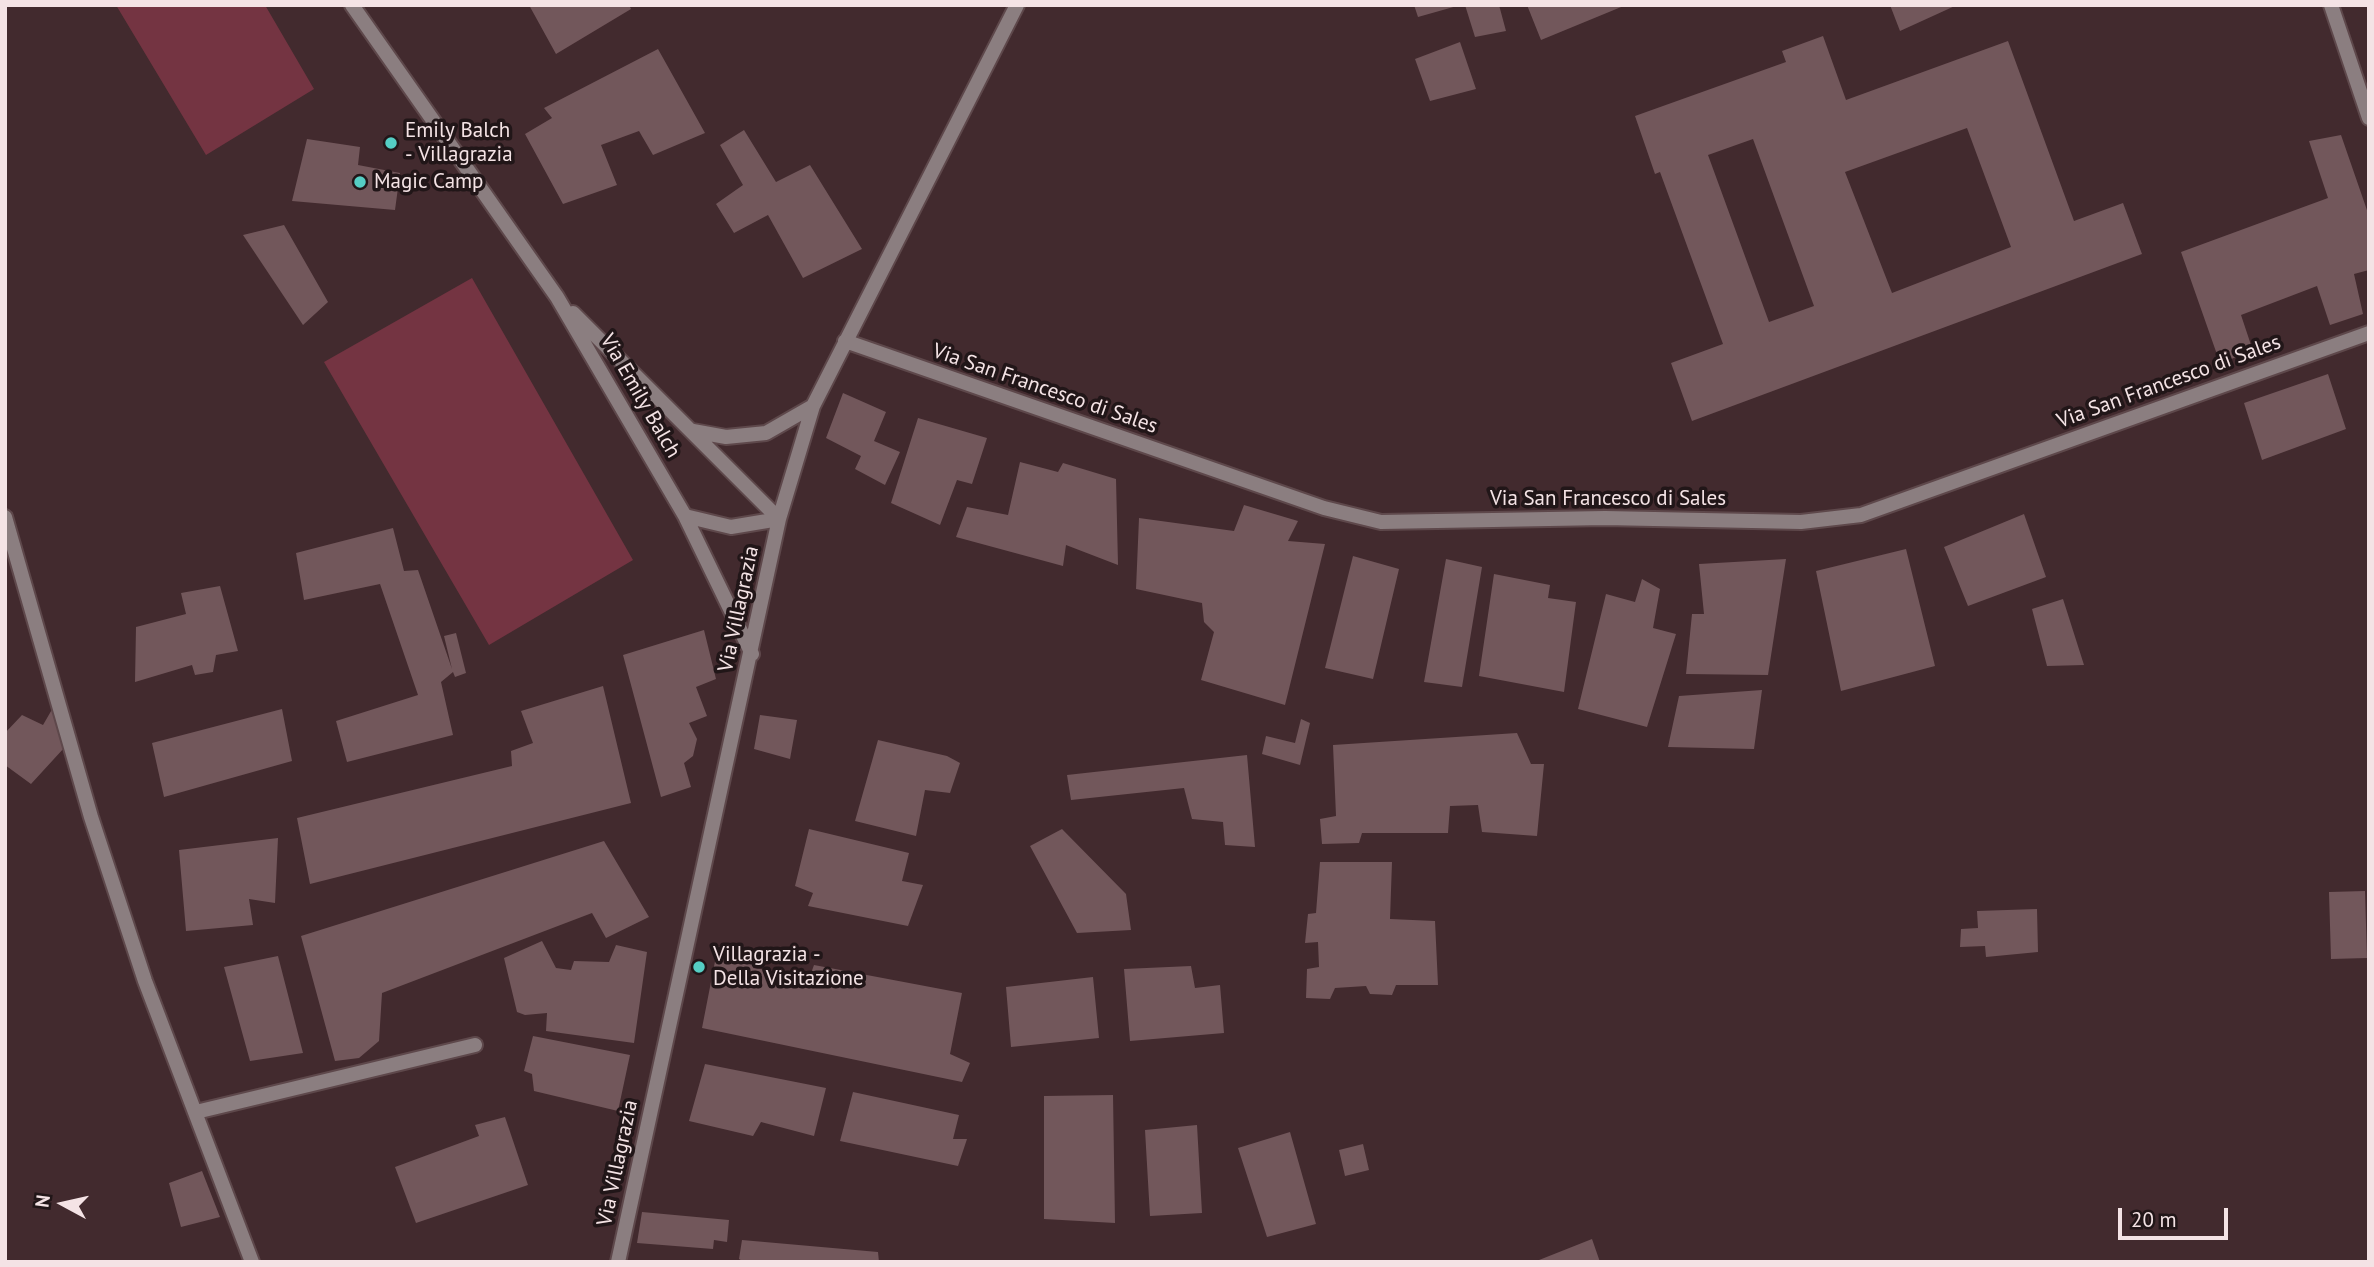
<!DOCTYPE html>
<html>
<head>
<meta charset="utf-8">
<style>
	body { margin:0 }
	#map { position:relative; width:2374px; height:1267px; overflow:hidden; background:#422a2e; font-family:"PT Sans",sans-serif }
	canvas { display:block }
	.frame { position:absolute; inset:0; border:7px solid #f4e3e5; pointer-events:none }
	.north { position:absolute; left:28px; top:1169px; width:70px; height:70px; -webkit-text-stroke:5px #211618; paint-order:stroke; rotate:278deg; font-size:19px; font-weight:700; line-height:28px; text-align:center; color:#f4e3e5 }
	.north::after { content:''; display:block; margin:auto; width:24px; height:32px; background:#f4e3e5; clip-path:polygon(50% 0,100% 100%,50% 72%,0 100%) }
	.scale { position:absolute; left:2118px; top:1208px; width:110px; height:32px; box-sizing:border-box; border:4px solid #f4e3e5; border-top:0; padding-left:9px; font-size:21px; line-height:24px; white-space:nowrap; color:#f4e3e5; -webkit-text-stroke:5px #211618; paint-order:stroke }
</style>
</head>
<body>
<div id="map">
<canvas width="2374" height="1267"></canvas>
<div class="frame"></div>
<div class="north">N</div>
<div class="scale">20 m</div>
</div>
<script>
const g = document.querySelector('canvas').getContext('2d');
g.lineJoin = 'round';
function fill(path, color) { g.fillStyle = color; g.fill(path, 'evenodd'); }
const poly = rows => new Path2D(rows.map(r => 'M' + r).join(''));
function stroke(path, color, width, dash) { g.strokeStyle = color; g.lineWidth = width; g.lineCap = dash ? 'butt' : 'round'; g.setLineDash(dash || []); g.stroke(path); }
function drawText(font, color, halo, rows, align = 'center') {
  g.font = font + ' "PT Sans",sans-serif'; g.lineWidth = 7; g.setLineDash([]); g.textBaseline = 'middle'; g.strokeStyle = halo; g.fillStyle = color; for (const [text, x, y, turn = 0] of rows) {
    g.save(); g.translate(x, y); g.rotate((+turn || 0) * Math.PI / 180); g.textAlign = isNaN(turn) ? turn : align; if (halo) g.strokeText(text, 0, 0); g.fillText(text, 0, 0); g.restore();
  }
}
const green = poly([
	[116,5,265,5,314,89,206,155],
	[472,278,633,560,489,645,324,362]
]);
const building = poly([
	[529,5,629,5,631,9,556,54],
	[1414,5,1457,5,1457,6,1418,17],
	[1465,5,1499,5,1506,31,1475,37],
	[1527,5,1626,5,1541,40],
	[1890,5,1957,5,1900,31],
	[1823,36,1846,100,2008,41,2074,221,2123,203,2142,254,1692,421,1671,363,1723,344,1660,172,1655,174,1635,116,1786,62,1782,51],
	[1967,128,2011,247,1892,293,1845,172],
	[1753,139,1814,306,1769,322,1708,155],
	[1460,42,1476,89,1430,101,1415,59],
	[658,49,705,133,653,155,639,131,601,145,617,185,563,204,525,134,552,118,544,108],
	[744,130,776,182,810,165,862,249,803,278,768,215,734,233,716,204,743,185,720,145],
	[2341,135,2369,216,2369,270,2354,274,2363,314,2330,325,2317,286,2241,315,2253,351,2220,363,2181,252,2328,198,2309,141],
	[307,139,360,147,358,165,400,173,395,210,292,201],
	[284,225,328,302,303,325,243,235],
	[2328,374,2346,429,2262,460,2244,403],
	[843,393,886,412,874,441,900,452,885,485,855,469,861,456,826,438],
	[918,418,987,438,972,484,957,480,940,525,891,503],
	[1020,462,1058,472,1063,463,1116,479,1118,565,1066,545,1063,566,956,537,967,507,1008,515],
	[1244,505,1298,521,1288,541,1325,544,1285,705,1201,680,1214,632,1204,622,1202,603,1136,589,1139,518,1234,531],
	[2024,514,2046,577,1968,606,1944,547],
	[393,528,404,571,418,570,452,669,444,636,456,633,466,673,455,677,453,672,441,682,453,735,347,762,336,721,418,695,380,584,304,600,296,553],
	[1906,549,1935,666,1841,691,1816,571],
	[1353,556,1399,569,1373,679,1325,668],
	[1446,559,1482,567,1462,687,1424,682],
	[1786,559,1768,675,1686,674,1692,614,1704,614,1699,564],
	[1494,574,1550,585,1548,598,1576,602,1564,692,1479,676],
	[1642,579,1660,589,1653,628,1676,634,1647,727,1578,709,1606,594,1635,602],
	[220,586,238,651,216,655,213,672,195,675,192,665,135,682,136,627,186,614,181,593],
	[2063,599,2084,665,2047,666,2032,609],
	[704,630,716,679,696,687,707,716,689,723,697,739,693,756,684,763,691,787,661,797,623,655],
	[603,686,631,803,310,884,297,818,512,766,511,751,533,743,521,711],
	[1762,690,1754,749,1668,747,1679,696],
	[54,706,64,748,31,784,5,765,5,733,22,715,43,725],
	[282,709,292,761,164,797,152,743],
	[760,715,797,720,790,759,754,749],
	[1301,719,1310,723,1300,765,1262,754,1266,736,1295,743],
	[1517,733,1531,764,1544,764,1537,836,1482,832,1478,805,1450,806,1448,833,1362,833,1359,843,1322,844,1320,819,1336,816,1333,745],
	[878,740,947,756,960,763,950,793,925,790,916,836,855,821],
	[1247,755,1255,847,1225,845,1223,822,1192,819,1184,788,1071,800,1067,775],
	[809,829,909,853,902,881,923,885,908,926,808,906,813,893,795,886],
	[1062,829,1126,894,1131,930,1077,933,1030,846],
	[278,838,275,903,249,899,253,925,186,931,179,850],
	[604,841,649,917,606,938,592,913,382,993,379,1041,359,1058,335,1061,301,936],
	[1320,862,1392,862,1390,919,1435,921,1438,985,1396,985,1392,995,1370,994,1366,986,1335,988,1330,999,1306,998,1307,969,1319,967,1318,942,1305,943,1308,914,1316,913],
	[2365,891,2367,958,2331,959,2329,892],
	[2037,909,2038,952,1986,957,1985,946,1960,947,1961,929,1978,928,1977,911],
	[542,941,556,968,571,970,574,961,609,962,616,945,647,952,634,1043,546,1031,547,1013,525,1015,517,1012,504,958],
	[718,946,752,950,753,968,810,976,814,965,962,993,950,1054,970,1063,962,1082,702,1028],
	[278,956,303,1053,250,1061,224,967],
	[1191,966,1195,988,1220,985,1224,1033,1130,1041,1124,969],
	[1093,977,1099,1038,1011,1047,1006,987],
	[533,1036,630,1055,618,1111,534,1091,532,1074,524,1071],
	[705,1064,826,1088,814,1136,761,1122,753,1136,689,1121],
	[853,1092,959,1115,953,1139,967,1139,958,1166,840,1141],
	[1113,1095,1115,1223,1044,1219,1044,1096],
	[505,1117,528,1185,416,1223,395,1167,479,1136,475,1125],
	[1197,1125,1202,1213,1150,1216,1145,1130],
	[1290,1132,1316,1224,1267,1237,1238,1148],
	[1363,1144,1369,1170,1345,1176,1339,1150],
	[202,1171,220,1217,181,1227,169,1183],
	[642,1212,729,1220,727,1242,714,1240,713,1249,637,1243],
	[1592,1239,1600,1262,1534,1262],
	[742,1240,878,1252,879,1262,744,1262,739,1259]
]);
const minor = poly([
	[352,5,557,297,685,516,752,654],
	[2331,5,2369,118],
	[573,313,779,519],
	[845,341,1324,508,1381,522,1605,518,1801,522,1861,515,2369,333],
	[693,431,726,437,766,433,813,406],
	[685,516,731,527,779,519],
	[5,517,91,817,145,981,252,1262],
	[196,1112,475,1045],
	[618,1262,779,519,813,406,1017,5]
]);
const markers = [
	[391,143,7,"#55cec4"],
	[360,182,7,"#55cec4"],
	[699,967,7,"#55cec4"]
];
const poiNames = [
	["Emily Balch",405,131],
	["- Villagrazia",405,155],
	["Magic Camp",374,182],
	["Villagrazia -",713,955],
	["Della Visitazione",713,979]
];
const streetNames = [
	["Via San Francesco di Sales",2169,382,-20],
	["Via San Francesco di Sales",1045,389,19],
	["Via Emily Balch",640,396,60],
	["Via San Francesco di Sales",1608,499],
	["Via Villagrazia",739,609,-78],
	["Via Villagrazia",618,1163,-78]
];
fill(green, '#743442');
fill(building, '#72575b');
stroke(minor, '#5e484b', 18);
stroke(minor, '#8b7e80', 14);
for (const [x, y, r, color] of markers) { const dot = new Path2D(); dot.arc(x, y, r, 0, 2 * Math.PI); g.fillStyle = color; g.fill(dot); stroke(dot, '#211618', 2.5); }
drawText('21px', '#f4e3e5', '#211618', poiNames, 'left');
drawText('21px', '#f4e3e5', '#211618', streetNames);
</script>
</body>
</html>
